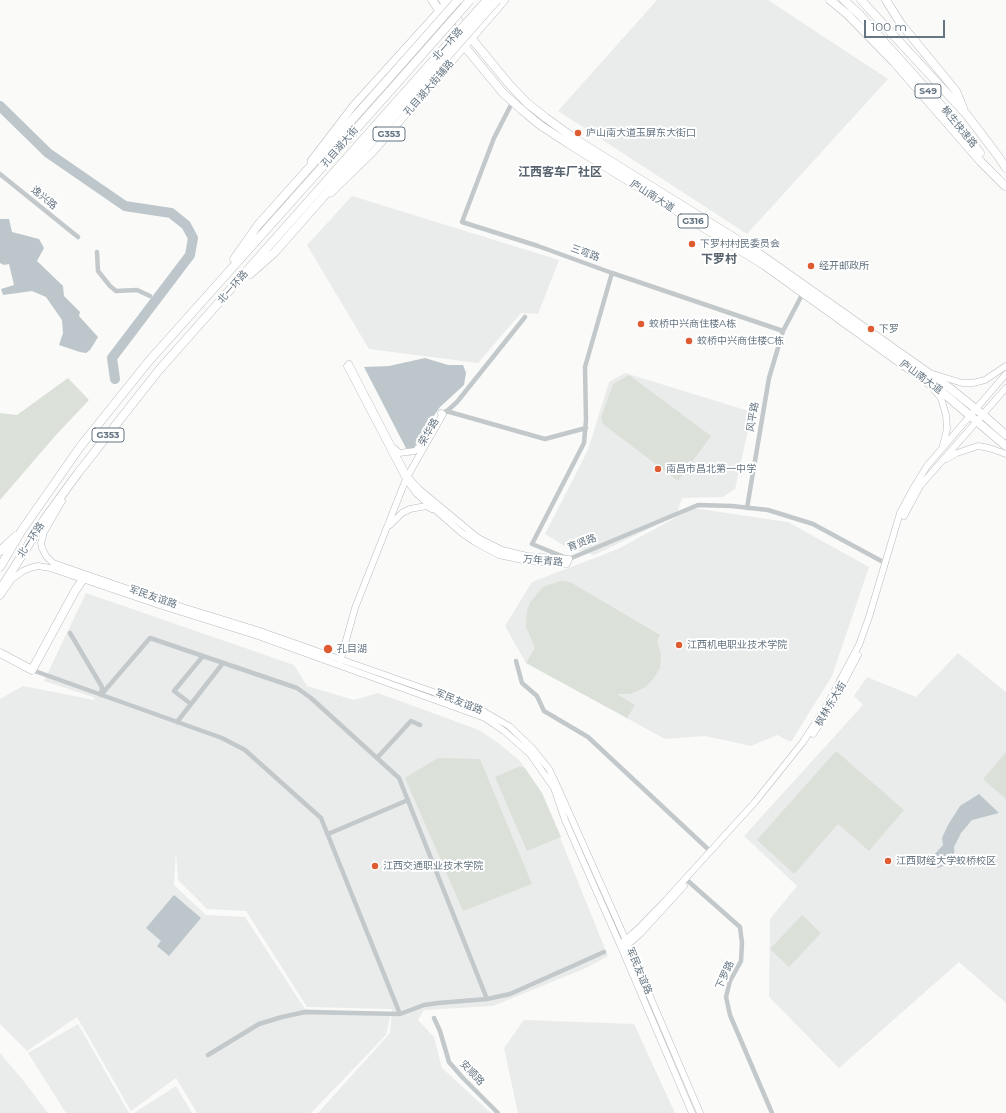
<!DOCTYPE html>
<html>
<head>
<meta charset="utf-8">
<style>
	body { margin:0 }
	#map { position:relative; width:1006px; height:1113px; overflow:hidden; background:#fafaf8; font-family:Montserrat,sans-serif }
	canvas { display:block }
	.scale { position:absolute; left:864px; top:20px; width:81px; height:18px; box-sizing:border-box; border:2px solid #657582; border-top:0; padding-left:5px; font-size:12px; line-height:14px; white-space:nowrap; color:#657582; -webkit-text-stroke:3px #fff; paint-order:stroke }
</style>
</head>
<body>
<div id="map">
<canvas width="1006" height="1113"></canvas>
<div class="scale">100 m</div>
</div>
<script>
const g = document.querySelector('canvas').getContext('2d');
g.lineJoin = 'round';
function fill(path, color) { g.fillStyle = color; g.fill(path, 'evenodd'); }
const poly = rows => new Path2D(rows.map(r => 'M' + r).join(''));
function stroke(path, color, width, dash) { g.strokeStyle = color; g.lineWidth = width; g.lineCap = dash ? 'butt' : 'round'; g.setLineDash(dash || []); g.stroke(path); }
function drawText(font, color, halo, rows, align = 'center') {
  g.font = font + ' Montserrat,"Noto Sans SC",sans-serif'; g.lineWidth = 4; g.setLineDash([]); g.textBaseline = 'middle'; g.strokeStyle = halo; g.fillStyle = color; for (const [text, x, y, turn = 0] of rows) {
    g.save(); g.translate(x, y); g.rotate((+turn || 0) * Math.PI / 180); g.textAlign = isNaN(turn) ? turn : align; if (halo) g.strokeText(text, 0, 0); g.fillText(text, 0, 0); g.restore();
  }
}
const built = poly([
	[657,0,768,0,888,79,747,234,558,111],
	[352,196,559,260,538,314,521,313,478,363,369,349,307,245],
	[625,373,752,412,735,489,723,497,682,498,676,516,594,555,568,548,545,534,588,450,609,382],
	[693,508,788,522,869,567,832,676,791,742,777,735,751,746,705,736,665,739,526,663,505,626,532,582,618,549],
	[86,593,294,665,307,686,354,700,378,693,479,730,497,742,520,761,542,793,608,956,586,968,493,1006,424,1010,418,1020,434,1037,442,1068,491,1113,318,1113,390,1033,392,1009,307,1007,246,911,207,909,178,880,176,851,174,885,206,915,245,917,305,1009,391,1013,386,1035,311,1113,197,1113,176,1078,131,1111,77,1017,27,1051,0,1024,0,699,23,686,95,700,93,697,44,681],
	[958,653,1006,692,1006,1003,959,962,839,1068,769,997,770,919,797,886,744,836,863,705,854,696,867,677,916,697],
	[524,1020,634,1024,675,1113,518,1113,504,1048],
	[78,1024,129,1113,66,1113,28,1053],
	[0,1053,22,1079,48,1113,0,1113],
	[176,1086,192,1113,134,1113]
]);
const green = poly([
	[629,375,711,436,678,481,603,424,601,418,613,384],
	[68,378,89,400,56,435,0,500,0,413,17,415],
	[560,581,570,582,660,635,657,642,661,654,660,668,653,679,646,687,631,694,617,694,635,705,627,718,526,663,535,648,526,627,527,610,531,601,543,587],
	[836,751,904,810,869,851,838,824,794,874,757,840],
	[1006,752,1006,799,983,779],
	[438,758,480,759,532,884,463,911,405,778],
	[518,767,524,767,542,793,561,837,527,851,495,777],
	[802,915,821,933,789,967,770,949]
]);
const water = poly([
	[9,219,12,232,39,239,44,248,37,261,63,286,64,296,80,312,79,316,98,337,90,350,86,353,80,352,59,345,63,333,62,320,46,297,32,291,3,295,1,289,14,285,9,264,4,265,0,263,0,219],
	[425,358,448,365,463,365,466,373,464,385,440,407,421,434,410,456,364,367,389,366],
	[979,794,999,813,972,820,961,833,954,847,955,861,938,868,931,863,934,855,943,845,942,838,948,825,960,806],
	[174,895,201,918,169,956,157,946,161,941,146,928]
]);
const river = poly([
	[0,106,48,153,125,206,171,213,186,225,193,238,190,255,112,358,115,379]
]);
const street = poly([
	[513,101,494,138,462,222,538,246,612,273,783,331,803,293],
	[0,174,78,237],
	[97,252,98,271,110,286,116,291,137,290,150,296],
	[612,273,585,367,586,420,584,443,532,544,569,559,698,505,732,506,768,510,813,524,885,563],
	[446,411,545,439,586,428],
	[446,412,457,402,525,317],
	[747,508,769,378,783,331],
	[70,633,102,687,101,695,150,638,297,688,311,698,399,778,487,999],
	[516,661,522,683,537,696,544,711,588,737,710,851],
	[32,670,222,738,245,750,321,818,400,1014],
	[191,704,174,691,203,656],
	[177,722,223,663],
	[377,758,411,721,420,725],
	[328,834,408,800],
	[688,881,740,927,742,943,741,961,730,981,726,997,730,1015,772,1113],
	[434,1018,440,1031,449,1062,463,1078,498,1113],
	[208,1055,259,1024,282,1017,305,1012,400,1014,424,1005,438,1003,487,999,510,994,604,952]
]);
const secondary = poly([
	[349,364,407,476,419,489,478,538,502,550,527,556,569,559,567,564,527,561,499,555,475,542,462,533,416,493,406,479,347,366,349,364],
	[933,374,962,383,973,383,985,380,1006,366],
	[934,390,941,398,946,415,947,429,943,445],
	[395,449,399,453,415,451,424,442],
	[946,459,957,453,978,446,989,448,1006,454],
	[62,501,44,532,41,543,42,548,46,556,53,563,160,600,257,630,476,707,509,726,532,748,549,769,558,788,628,945,700,1113],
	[904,516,920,486,1006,388],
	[390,525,402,513,410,509,426,506,432,509],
	[0,596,12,579,23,571,30,568,38,566,50,568,159,605,258,636,485,718,504,731,530,754,554,788,565,820,622,949,692,1113],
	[340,662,355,608,406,479,443,414,441,413],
	[813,734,830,708,858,655],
	[623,942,639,928,666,900,755,802,803,742,827,705,859,645,869,617,900,513,914,487,927,466,1006,374],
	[625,947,641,933,684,886]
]);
const primary = poly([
	[311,161,353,106,449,0],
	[331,193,373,152,505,0]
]);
const highway = poly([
	[432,0,465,47,503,93,522,110,540,125,569,144,764,265,948,397,1006,446],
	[443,0,472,39,509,84,527,103,546,118,575,139,754,250,951,389,982,414,1006,435],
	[830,0,847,14,894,62,981,162,1005,186],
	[844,0,860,15,956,122,980,153],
	[861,0,967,115,998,156,1006,168],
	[886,0,901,24,956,91,963,108],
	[234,259,258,225,383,85],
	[250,274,274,253,405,104],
	[0,551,16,536],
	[0,567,22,530,80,447,149,361,390,91],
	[0,590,46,517,78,473,159,370,399,99],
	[0,653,32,670,75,591,83,579]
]);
const highwayBridge = poly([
	[383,85,458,0],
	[390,91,470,0],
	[399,99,487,0],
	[405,104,497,0]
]);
const markers = [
	[578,133,4,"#df5c32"],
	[692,244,4,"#df5c32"],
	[811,266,4,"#df5c32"],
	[641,324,4,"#df5c32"],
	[871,329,4,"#df5c32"],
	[689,341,4,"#df5c32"],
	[658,469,4,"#df5c32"],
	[679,645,4,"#df5c32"],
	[328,649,5,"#df5c32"],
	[888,861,4,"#df5c32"],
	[375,866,4,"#df5c32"]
];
const shields = [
	[928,91,26],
	[389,134,32],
	[693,221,30],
	[108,435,32]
];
const shieldNames = [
	["S49",928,91],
	["G353",389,134],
	["G316",693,221],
	["G353",108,435]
];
const streetNames = [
	["北一环路",448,44,-49],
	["孔目湖大街辅路",429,88,-49],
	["枫生快速路",959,127,51],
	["孔目湖大街",340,147,-49],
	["庐山南大道",652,196,32],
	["逸兴路",44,198,39],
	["三弯路",585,253,20],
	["北一环路",233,287,-49],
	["庐山南大道",921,377,36],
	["风平路",753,417,-81],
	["荣华路",429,432,-60],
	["北一环路",31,540,-57],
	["育贤路",582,543,-21],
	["万年青路",543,561,5],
	["军民友谊路",153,597,19],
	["军民友谊路",459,702,22],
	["枫林东大街",831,704,-59],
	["军民友谊路",639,971,67],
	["下罗路",725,975,-66],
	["安顺路",472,1073,46]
];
const poiNames = [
	["庐山南大道玉屏东大街口",586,133],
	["下罗村村民委员会",700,244],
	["经开邮政所",819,266],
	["蛟桥中兴商住楼A栋",649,324],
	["下罗",879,329],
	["蛟桥中兴商住楼C栋",697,341],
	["南昌市昌北第一中学",666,469],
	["江西机电职业技术学院",687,645],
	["孔目湖",337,649],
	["江西财经大学蛟桥校区",896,861],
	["江西交通职业技术学院",383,866]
];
const quarterNames = [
	["江西客车厂社区",560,172],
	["下罗村",719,259]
];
fill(built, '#eaeceb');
fill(green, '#dbe1d9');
fill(water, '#bcc6cb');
stroke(river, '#bcc6cb', 10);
stroke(secondary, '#b8bdc2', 7);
stroke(primary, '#b9bdc1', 8);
stroke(highway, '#b9bcbf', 9);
stroke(street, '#c3c8cb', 4.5);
stroke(secondary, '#fff', 6);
stroke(primary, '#fff', 7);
stroke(highway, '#fff', 8);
stroke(highwayBridge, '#b9bcbf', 9, []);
stroke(highwayBridge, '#fff', 8);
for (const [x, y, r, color] of markers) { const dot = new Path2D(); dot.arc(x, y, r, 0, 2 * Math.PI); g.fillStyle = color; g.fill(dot); stroke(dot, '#fff', 1.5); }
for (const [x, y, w] of shields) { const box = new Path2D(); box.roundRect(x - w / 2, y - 7, w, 14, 3); g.fillStyle = '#fff'; g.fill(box); stroke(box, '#657582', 1); }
drawText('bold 9px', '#657582', null, shieldNames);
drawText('10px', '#657582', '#fff', streetNames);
drawText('10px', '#657582', '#fff', poiNames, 'left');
drawText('bold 12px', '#57636d', '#fff', quarterNames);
</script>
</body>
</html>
